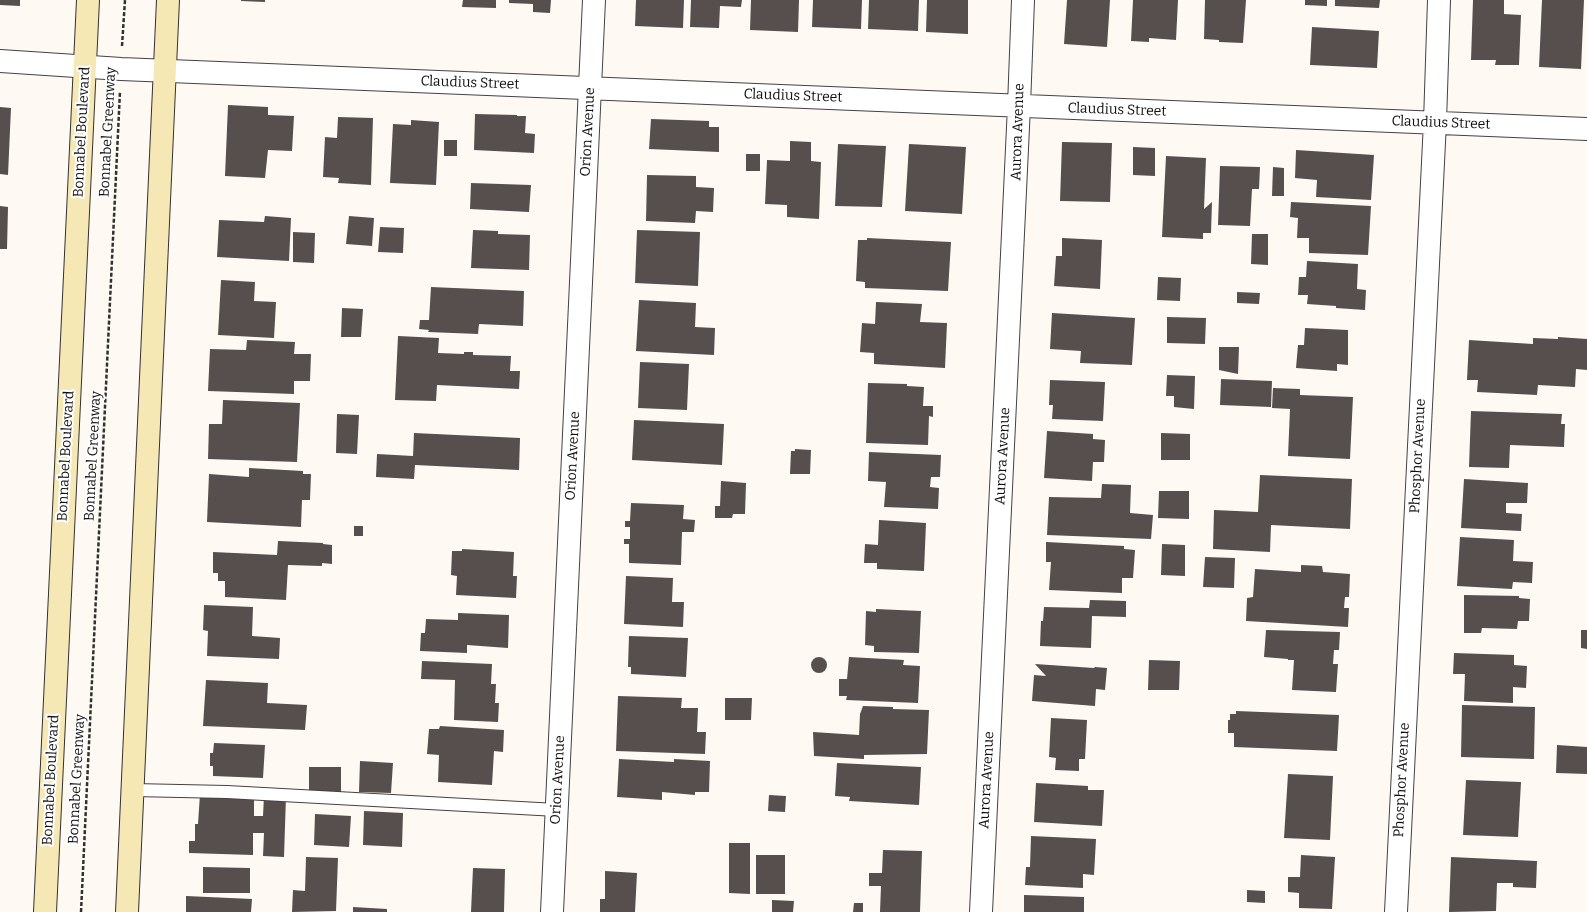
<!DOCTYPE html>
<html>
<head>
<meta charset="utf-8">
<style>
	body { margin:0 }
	canvas { display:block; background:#fefaf3 }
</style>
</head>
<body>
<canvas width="1587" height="912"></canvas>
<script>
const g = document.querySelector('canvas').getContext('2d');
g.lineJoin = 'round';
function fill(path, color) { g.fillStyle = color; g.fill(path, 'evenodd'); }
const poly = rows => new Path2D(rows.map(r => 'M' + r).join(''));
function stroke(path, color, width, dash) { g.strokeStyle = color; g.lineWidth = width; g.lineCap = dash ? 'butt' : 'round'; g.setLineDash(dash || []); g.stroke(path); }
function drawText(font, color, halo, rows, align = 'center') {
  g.font = font + ' Bitter,serif'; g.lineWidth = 4; g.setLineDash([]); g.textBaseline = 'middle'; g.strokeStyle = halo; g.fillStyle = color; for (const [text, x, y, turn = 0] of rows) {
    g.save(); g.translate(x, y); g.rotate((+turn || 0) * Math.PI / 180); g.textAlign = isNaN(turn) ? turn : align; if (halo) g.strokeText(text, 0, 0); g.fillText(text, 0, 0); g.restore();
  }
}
const building = poly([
	[0,0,20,0,20,6,0,5],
	[241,0,265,0,265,2,241,1],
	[463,0,496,0,496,8,462,7],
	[509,0,551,0,550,13,533,12,533,4,509,3],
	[636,0,684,0,683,28,635,26],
	[691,0,742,0,741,7,720,6,719,28,690,27],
	[751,0,799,0,798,32,750,30],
	[813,0,862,0,861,29,812,27],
	[869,0,919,0,918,31,868,29],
	[927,0,968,0,968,34,926,32],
	[1067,0,1110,0,1107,47,1064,44],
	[1133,0,1178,0,1176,40,1149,38,1149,42,1131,41],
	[1205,0,1246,0,1243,43,1219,42,1219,40,1204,39],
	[1305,0,1327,0,1327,6,1305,5],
	[1335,0,1380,0,1379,8,1335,6],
	[1473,0,1504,0,1504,14,1521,15,1519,65,1495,65,1496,60,1471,60],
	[1542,0,1584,0,1581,69,1539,67],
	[1312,27,1379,31,1377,68,1310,65],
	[228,105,268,107,268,115,294,116,292,151,268,150,265,178,225,176],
	[0,107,11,108,8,175,0,174],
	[475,114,517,115,517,116,526,116,525,133,535,134,534,153,474,150],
	[338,117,373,118,371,185,338,183,339,178,323,177,325,137,337,138],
	[651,119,709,121,709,127,719,127,719,152,649,149],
	[411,120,439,122,436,185,390,183,393,124,411,125],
	[444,140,457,140,457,156,444,156],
	[790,141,811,142,811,161,821,162,819,219,787,217,787,205,765,204,767,160,790,161],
	[1062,142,1112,143,1110,202,1060,201],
	[838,144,886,146,882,207,835,206],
	[909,144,966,147,962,214,905,211],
	[1133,147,1155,148,1155,176,1133,175],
	[1296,150,1374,155,1371,200,1316,197,1317,180,1295,178],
	[746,154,760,154,760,171,746,171],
	[1166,156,1206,158,1204,209,1212,202,1211,233,1203,233,1203,239,1162,237],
	[1220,166,1260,167,1259,189,1252,189,1250,226,1218,225],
	[1273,167,1284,168,1284,196,1272,196],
	[647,175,696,176,696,187,714,188,713,212,696,211,695,223,646,221],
	[471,183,531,185,529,212,470,209],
	[1291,202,1371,206,1368,255,1309,253,1309,238,1297,238,1298,218,1290,217],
	[0,206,8,207,7,249,0,249],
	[265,216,291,218,289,261,217,257,219,220,264,222],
	[349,216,374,218,372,246,346,244],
	[380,227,404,228,403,253,378,252],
	[473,230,498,231,498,234,530,235,529,270,471,268],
	[637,230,700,232,698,286,635,283],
	[293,232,315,233,314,263,293,262],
	[1252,234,1268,234,1268,265,1251,264],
	[867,238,951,242,948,291,865,288,865,282,856,281,858,240,867,240],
	[1062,238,1102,240,1100,289,1054,286,1056,256,1062,256],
	[1307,261,1358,264,1357,289,1366,290,1365,310,1336,308,1336,306,1307,304,1308,295,1298,295,1299,277,1306,277],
	[1158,277,1181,278,1180,301,1157,300],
	[221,280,255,282,254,301,276,302,274,338,218,335],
	[431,287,524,291,523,326,479,324,478,334,428,332,429,330,419,329,420,320,429,320],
	[1237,292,1260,293,1259,304,1237,303],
	[639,300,696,303,695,327,715,328,714,355,636,351],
	[876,302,922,304,920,322,947,323,945,368,874,364,874,353,860,352,862,323,875,324],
	[342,308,363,309,361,337,341,337],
	[1052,313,1135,318,1132,365,1080,363,1081,351,1050,349],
	[1167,317,1206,318,1205,344,1167,343],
	[1305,328,1348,330,1348,365,1337,364,1337,371,1296,368,1298,345,1304,345],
	[398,336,439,338,438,353,464,354,464,352,473,352,473,355,511,356,510,371,520,371,519,389,437,385,436,401,395,400],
	[1558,337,1587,339,1587,370,1576,369,1575,387,1538,385,1537,395,1477,392,1478,380,1467,380,1469,340,1533,344,1533,338,1558,339],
	[247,340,295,342,294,354,311,354,310,381,294,381,294,394,208,391,210,349,246,350],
	[1219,347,1239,347,1238,374,1219,370],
	[640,362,689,364,687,410,638,408],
	[1167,375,1195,376,1194,409,1174,407,1174,396,1166,396],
	[1221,379,1272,381,1271,407,1220,405],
	[1050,380,1105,382,1103,421,1052,419,1053,405,1049,405],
	[868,383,907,384,907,386,924,387,923,406,933,406,933,417,929,416,928,445,866,443],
	[1273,388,1300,389,1300,395,1353,397,1350,459,1288,456,1290,409,1272,408],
	[223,400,300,403,297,462,208,459,209,424,222,424],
	[1471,411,1562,414,1561,424,1565,424,1564,447,1510,445,1509,468,1469,467],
	[337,414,359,415,357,454,336,453],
	[634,420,724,424,722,465,632,460],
	[1047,431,1093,434,1093,439,1105,440,1104,462,1093,462,1092,481,1044,478],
	[414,433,520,438,519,470,415,465,414,479,376,477,377,454,413,456],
	[1161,433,1190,434,1190,460,1161,460],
	[795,449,811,450,810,474,790,474,791,451,795,451],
	[869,452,941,455,940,477,931,477,930,487,939,488,938,509,884,507,886,482,868,481],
	[249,468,303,471,303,474,311,474,310,500,302,500,301,527,207,522,209,474,249,477],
	[1260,475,1352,479,1350,529,1271,525,1270,552,1213,549,1214,510,1258,512],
	[1464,479,1528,483,1527,503,1506,503,1506,513,1522,514,1521,531,1461,528],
	[721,481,746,483,745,514,733,514,732,518,715,518,715,506,720,506],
	[1102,484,1131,485,1130,513,1153,515,1151,539,1047,535,1049,497,1101,498],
	[1159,491,1189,491,1189,519,1158,518],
	[631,503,684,505,683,519,695,520,694,532,682,532,681,565,629,563,629,544,624,544,624,539,630,539,630,527,625,527,625,521,630,521],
	[879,520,926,523,924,571,877,569,877,563,864,563,865,544,878,545],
	[354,526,363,526,363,536,354,536],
	[1460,537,1514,540,1513,561,1533,562,1532,583,1513,582,1512,589,1457,586],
	[278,541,323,543,323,544,332,545,332,564,322,563,322,566,288,565,286,600,225,597,225,581,218,581,218,573,213,573,213,552,277,555],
	[1046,542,1124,546,1124,549,1135,550,1133,578,1122,578,1122,593,1049,590,1051,562,1046,562],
	[1162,544,1185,545,1185,576,1161,575],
	[462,549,514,552,513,576,517,576,516,598,456,595,457,576,451,575,452,551,462,551],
	[1205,557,1235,558,1234,588,1203,587],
	[1301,565,1322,566,1323,572,1350,574,1349,597,1345,597,1344,608,1349,608,1348,627,1246,621,1247,598,1253,597,1255,569,1301,572],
	[626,576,673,578,672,602,684,602,683,627,624,624],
	[1464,595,1519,596,1519,598,1530,599,1529,621,1518,621,1517,629,1482,628,1481,633,1464,633],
	[1090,600,1126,601,1126,617,1092,616,1091,648,1040,646,1041,621,1043,621,1044,607,1089,608],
	[204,605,253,607,252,636,280,638,279,659,207,656,208,631,203,630],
	[876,609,921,611,919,653,874,652,874,646,865,645,866,611,876,612],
	[458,613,509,615,508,648,467,645,467,653,420,651,421,633,425,633,426,619,458,620],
	[1266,630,1340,632,1339,650,1334,650,1333,664,1338,664,1336,692,1292,690,1294,660,1288,660,1288,659,1264,657],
	[1581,630,1587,630,1587,649,1581,648],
	[629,636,688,638,686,677,631,674,631,667,628,667],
	[1454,653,1514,655,1514,665,1527,666,1526,688,1513,687,1513,703,1464,701,1465,674,1453,674],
	'811 665a8 8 0 1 1 16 0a8 8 0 1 1-16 0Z',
	[849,657,904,660,903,665,920,666,918,703,846,700,847,696,839,696,839,679,847,679],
	[1149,660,1180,661,1179,690,1148,690],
	[422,661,492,664,491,684,496,684,495,703,499,703,498,722,454,720,455,680,421,679],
	[1035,664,1094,668,1095,667,1107,668,1105,690,1096,689,1095,706,1032,701,1034,675,1046,676],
	[206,680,268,683,267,703,307,705,305,730,203,726],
	[618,696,682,698,681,708,698,708,697,732,706,732,705,754,616,751],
	[725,698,752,698,751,720,725,720],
	[1462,705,1535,707,1534,759,1461,757],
	[863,706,893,707,893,709,929,710,927,754,864,755,864,759,814,756,813,732,859,735,860,714],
	[1236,711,1339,715,1337,751,1234,747,1234,733,1228,733,1228,720,1230,720,1230,714,1236,714],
	[1051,718,1087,720,1085,759,1079,759,1079,771,1055,770,1056,758,1049,757],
	[440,726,504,730,503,752,494,751,492,785,438,782,439,755,427,754,429,729,439,729],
	[214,743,265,745,263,778,213,776,213,766,210,766,210,753,213,753],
	[1557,745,1587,747,1587,774,1556,773],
	[619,759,674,762,674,759,710,761,709,792,695,792,695,795,662,792,662,800,617,797],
	[360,761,393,763,391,793,359,792],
	[837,763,921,767,919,805,849,801,850,797,835,796],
	[309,767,341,767,341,792,309,791],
	[1288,774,1333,776,1330,840,1284,838],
	[1466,780,1521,782,1518,837,1463,835],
	[1036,783,1088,786,1088,790,1104,790,1102,826,1034,822],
	[200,794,254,795,254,816,263,816,264,796,286,796,284,857,263,856,264,833,253,833,253,855,189,853,189,841,195,841,195,824,198,824],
	[769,795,786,796,785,812,768,811],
	[364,811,403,813,402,847,363,845],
	[315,814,351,816,349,847,314,845],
	[1031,836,1096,839,1094,875,1083,874,1083,888,1025,885,1026,867,1030,867],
	[729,843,750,843,750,894,729,893],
	[883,850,922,851,920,912,880,912,881,886,869,886,869,873,882,873],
	[756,855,785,855,785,894,756,894],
	[1301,855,1335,857,1332,909,1299,908,1299,893,1288,892,1288,877,1300,877],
	[306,857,338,858,336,911,292,912,293,890,305,891],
	[1451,857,1537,861,1536,888,1513,887,1513,883,1497,883,1496,911,1449,912],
	[203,867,250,868,250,893,203,893],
	[473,868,505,869,504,912,471,912],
	[605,871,637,873,635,912,600,912,600,899,605,899],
	[1247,890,1265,891,1265,903,1247,902],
	[1024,895,1084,897,1084,912,1024,912],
	[186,896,252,899,251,912,186,912],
	[772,900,794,901,793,912,772,912],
	[854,903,863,903,863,912,853,912],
	[353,907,387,909,387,912,353,912]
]);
const path = poly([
	[122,46,125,0],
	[81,912,120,91]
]);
const service = poly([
	[133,790,227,792,557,810]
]);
const minor = poly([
	[0,61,121,69,1587,129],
	[552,912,594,0],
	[981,912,1019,106,1023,0],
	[1396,912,1435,122,1439,0]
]);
const secondary = poly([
	[45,912,88,0],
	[127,912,168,0]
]);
const streetNames = [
	["Claudius Street",470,83,2],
	["Claudius Street",793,96,2],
	["Claudius Street",1117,110,2],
	["Claudius Street",1441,123,2],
	["Bonnabel Boulevard",82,132,-87],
	["Bonnabel Greenway",108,132,-87],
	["Orion Avenue",588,132,-87],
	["Aurora Avenue",1018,132,-88],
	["Bonnabel Boulevard",66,456,-87],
	["Bonnabel Greenway",93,456,-87],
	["Orion Avenue",573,456,-87],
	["Aurora Avenue",1003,456,-87],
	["Phosphor Avenue",1418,456,-87],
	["Bonnabel Greenway",77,779,-87],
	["Bonnabel Boulevard",51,780,-87],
	["Orion Avenue",558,780,-87],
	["Aurora Avenue",987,780,-87],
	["Phosphor Avenue",1402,780,-87]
];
fill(building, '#574f4d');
stroke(service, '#424242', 14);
stroke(minor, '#424242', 24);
stroke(secondary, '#313131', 24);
stroke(path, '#313131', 2.5, [4, 2]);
stroke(service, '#fff', 12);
stroke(minor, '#fff', 22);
stroke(secondary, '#f6e8b5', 22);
drawText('14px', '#0f0f0f', '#fff', streetNames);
</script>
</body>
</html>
